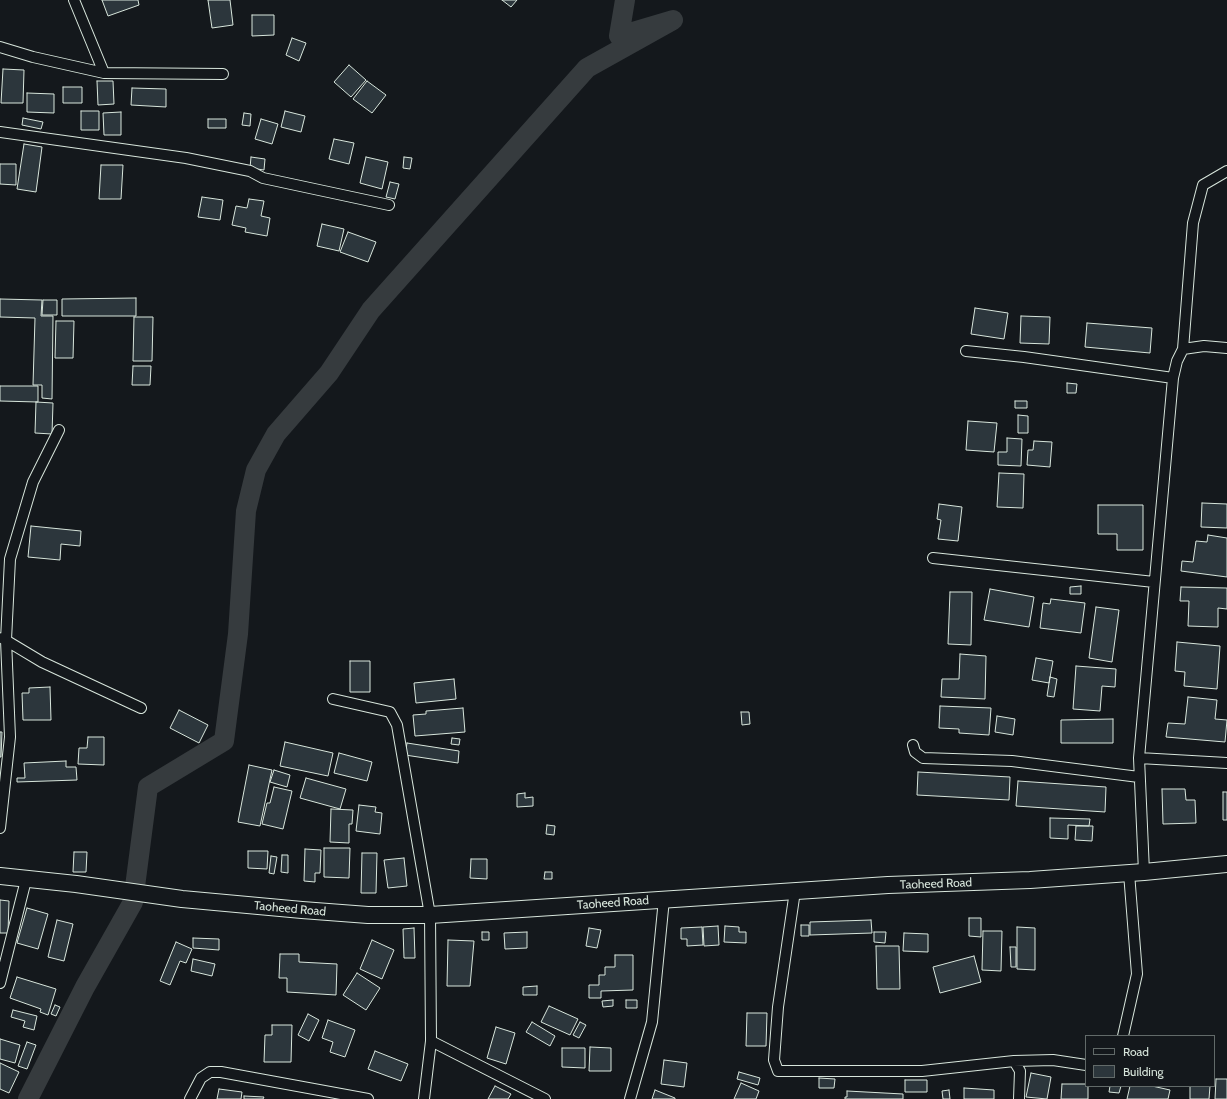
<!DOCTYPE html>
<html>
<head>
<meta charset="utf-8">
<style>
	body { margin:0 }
	#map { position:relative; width:1227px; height:1099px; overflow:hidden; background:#14181c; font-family:Cabin,sans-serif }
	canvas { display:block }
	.legend { position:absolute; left:1085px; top:1035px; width:130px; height:52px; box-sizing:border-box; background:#14181c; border:1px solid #626a69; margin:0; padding:5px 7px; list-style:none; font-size:12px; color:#d8e6dc }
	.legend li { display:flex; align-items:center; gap:8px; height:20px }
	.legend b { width:20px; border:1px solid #626a69 }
</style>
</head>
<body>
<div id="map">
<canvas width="1227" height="1099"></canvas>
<ul class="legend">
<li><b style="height:5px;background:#14181c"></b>Road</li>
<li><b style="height:11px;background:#2c363c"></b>Building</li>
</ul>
</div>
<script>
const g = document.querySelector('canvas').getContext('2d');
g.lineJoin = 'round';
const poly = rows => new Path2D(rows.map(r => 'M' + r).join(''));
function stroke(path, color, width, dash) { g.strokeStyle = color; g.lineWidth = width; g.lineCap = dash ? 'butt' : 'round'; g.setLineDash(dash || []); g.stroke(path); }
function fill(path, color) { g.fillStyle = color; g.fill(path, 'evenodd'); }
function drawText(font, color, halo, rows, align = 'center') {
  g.font = font + ' Cabin,sans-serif'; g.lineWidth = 3; g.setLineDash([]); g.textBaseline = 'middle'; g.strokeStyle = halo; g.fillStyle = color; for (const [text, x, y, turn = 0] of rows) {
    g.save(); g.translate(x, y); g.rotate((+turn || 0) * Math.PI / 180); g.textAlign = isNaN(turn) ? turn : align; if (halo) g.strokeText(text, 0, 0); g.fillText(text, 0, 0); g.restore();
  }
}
const river = poly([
	[28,1099,85,987,133,902,148,787,224,741,238,634,246,511,256,470,276,434,329,373,371,310,587,68,673,20,619,36,625,0]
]);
const building = poly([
	[102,0,138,0,139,5,108,16,102,0],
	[208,0,230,0,233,25,212,28,208,0],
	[502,0,517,0,511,7,502,0],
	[252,15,274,15,274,35,252,36,252,15],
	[292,38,306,43,299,61,286,55,292,38],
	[349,65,366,80,351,97,334,82,349,65],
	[3,69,24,70,23,103,1,103,3,69],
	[97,81,113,81,114,104,98,105,97,81],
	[367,81,386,95,372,113,353,99,367,81],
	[63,87,82,87,82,103,63,103,63,87],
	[132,88,166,89,166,107,131,105,132,88],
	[27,93,54,94,54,113,27,112,27,93],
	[81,111,99,111,99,130,81,130,81,111],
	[285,111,305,116,301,132,281,127,285,111],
	[121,112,121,135,104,135,103,113,121,112],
	[244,113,251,114,250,126,242,125,244,113],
	[23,118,43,122,41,129,22,125,23,118],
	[208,119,226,119,226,128,208,128,208,119],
	[261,119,278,124,272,144,255,139,261,119],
	[334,139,354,143,349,164,329,159,334,139],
	[24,144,42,147,36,192,17,189,24,144],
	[251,157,265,159,264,170,250,168,251,157],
	[366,157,388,162,382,189,360,183,366,157],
	[404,157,412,158,410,169,403,168,404,157],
	[0,164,16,164,16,185,0,184,0,164],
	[101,165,123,165,121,199,99,199,101,165],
	[390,182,399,184,395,199,386,197,390,182],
	[202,197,223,200,220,220,198,217,202,197],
	[249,199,264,201,261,216,270,218,267,236,245,232,246,228,232,225,236,206,247,208,249,199],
	[322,224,344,229,339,251,317,246,322,224],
	[348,232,376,242,368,262,340,252,348,232],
	[136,298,136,316,62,316,62,299,136,298],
	[0,299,42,300,41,316,53,316,52,399,42,398,42,385,33,385,35,318,0,317,0,299],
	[43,300,57,300,57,315,42,315,43,300],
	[975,308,1008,313,1004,339,971,334,975,308],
	[1021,316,1050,317,1049,344,1020,343,1021,316],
	[134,317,153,317,152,361,133,361,134,317],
	[56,321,74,321,73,358,55,358,56,321],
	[1087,323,1152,328,1150,353,1085,347,1087,323],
	[133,366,151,366,150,385,132,385,133,366],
	[1067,383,1077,384,1076,393,1067,393,1067,383],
	[0,386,38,386,38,402,0,401,0,386],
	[1015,401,1027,401,1027,408,1015,408,1015,401],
	[36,402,53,403,52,434,35,433,36,402],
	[1018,415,1028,416,1028,433,1018,433,1018,415],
	[968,421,997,423,994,452,966,450,968,421],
	[1007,438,1022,439,1021,466,998,465,998,452,1007,452,1007,438],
	[1034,441,1052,442,1050,467,1027,465,1028,450,1033,450,1034,441],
	[999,473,1024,474,1023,508,997,507,999,473],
	[1202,503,1227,504,1227,528,1201,527,1202,503],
	[939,504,962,507,958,541,938,539,941,520,937,519,939,504],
	[1098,505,1143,505,1143,550,1117,550,1117,534,1098,534,1098,505],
	[31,526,81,531,80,546,61,544,60,560,28,557,31,526],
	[1208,535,1227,538,1227,577,1181,571,1182,561,1193,562,1196,541,1207,542,1208,535],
	[1081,586,1081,594,1070,594,1070,587,1081,586],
	[1181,587,1227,588,1227,609,1218,608,1218,627,1188,626,1189,601,1180,601,1181,587],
	[990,589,1034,597,1029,627,984,620,990,589],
	[950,592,972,592,971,645,948,644,950,592],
	[1051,599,1085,603,1081,633,1040,628,1043,603,1050,604,1051,599],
	[1096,607,1119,610,1112,662,1089,658,1096,607],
	[1177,642,1220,646,1217,689,1184,686,1185,672,1175,671,1177,642],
	[960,654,986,656,985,699,941,697,942,679,959,679,960,654],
	[1036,658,1053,661,1049,683,1032,680,1036,658],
	[350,661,370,661,370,692,350,692,350,661],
	[1076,666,1116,669,1115,687,1102,686,1100,711,1073,709,1076,666],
	[1050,677,1057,679,1054,697,1047,696,1050,677],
	[454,679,456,699,416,703,414,683,454,679],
	[50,687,51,720,23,720,22,693,29,693,29,688,50,687],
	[1188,697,1217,700,1215,719,1227,720,1225,742,1166,737,1168,723,1185,724,1188,697],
	[940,706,991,708,989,735,959,733,959,729,939,728,940,706],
	[463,708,465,732,415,736,413,715,426,714,426,711,463,708],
	[179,710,208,725,199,743,170,728,179,710],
	[741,712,749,712,750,724,742,725,741,712],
	[997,716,1015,719,1013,735,995,732,997,716],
	[1113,719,1113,743,1061,743,1061,720,1113,719],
	[0,732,2,732,1,757,0,757,0,732],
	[88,737,104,737,104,765,78,764,79,748,87,748,88,737],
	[452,738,460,739,459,745,451,744,452,738],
	[285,742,333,753,328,776,280,766,285,742],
	[407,743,459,751,458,763,405,755,407,743],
	[339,753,372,762,367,781,334,773,339,753],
	[66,761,66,767,76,767,77,780,17,782,17,778,25,778,24,763,66,761],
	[249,765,272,770,260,826,238,822,249,765],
	[274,770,290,775,287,787,270,782,274,770],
	[918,772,1010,777,1009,800,917,795,918,772],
	[306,778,346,789,340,809,300,798,306,778],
	[1018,781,1106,787,1105,812,1016,806,1018,781],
	[274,787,292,791,283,829,262,824,267,803,270,803,274,787],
	[1162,789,1185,789,1186,800,1195,800,1196,823,1163,824,1162,789],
	[1223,792,1227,792,1227,820,1223,820,1223,792],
	[525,793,525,798,533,797,533,806,517,807,517,794,525,793],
	[359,805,376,807,375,812,382,813,380,834,356,831,359,805],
	[331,809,353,810,352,824,349,824,349,843,330,842,331,809],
	[1050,818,1090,819,1089,826,1068,825,1068,839,1050,838,1050,818],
	[547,825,555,826,554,835,546,834,547,825],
	[1076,826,1093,826,1092,841,1075,840,1076,826],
	[324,848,350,848,349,878,324,877,324,848],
	[305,849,321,850,320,873,315,873,315,882,304,881,305,849],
	[248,851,268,851,267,869,248,868,248,851],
	[74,852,87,852,86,872,73,872,74,852],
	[362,853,377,853,376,893,361,893,362,853],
	[282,855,288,855,288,873,281,872,282,855],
	[271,856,277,857,274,874,269,873,271,856],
	[404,858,407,886,388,888,384,860,404,858],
	[471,859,487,859,487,879,470,878,471,859],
	[545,872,552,872,552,879,544,879,545,872],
	[0,900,9,901,8,933,0,933,0,900],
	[27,908,48,914,38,949,17,943,27,908],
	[969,918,981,918,981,937,969,936,969,918],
	[57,920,73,924,64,961,48,957,57,920],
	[871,920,872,933,810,935,810,922,871,920],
	[801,925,809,925,809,936,801,936,801,925],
	[718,926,719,945,704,946,703,927,718,926],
	[725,926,739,927,739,932,746,932,746,943,724,942,725,926],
	[702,927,703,945,687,946,687,939,681,939,681,928,702,927],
	[1017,927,1035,928,1035,970,1017,969,1017,927],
	[414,928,415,958,404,958,403,929,414,928],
	[589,928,601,930,597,948,586,946,589,928],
	[983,931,1002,931,1001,971,982,970,983,931],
	[482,932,489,932,489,940,482,940,482,932],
	[527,932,527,948,505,949,504,933,527,932],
	[874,932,886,932,885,943,874,942,874,932],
	[904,933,928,934,928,952,903,951,904,933],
	[193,938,219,939,219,950,193,948,193,938],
	[372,940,394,950,382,979,360,969,372,940],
	[448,940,474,941,470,986,447,986,448,940],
	[176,942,192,949,186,963,180,961,170,985,160,981,176,942],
	[876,946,899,946,900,989,877,989,876,946],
	[1010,947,1016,947,1016,967,1011,967,1010,947],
	[280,954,299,954,299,962,337,964,336,995,287,992,287,978,279,978,280,954],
	[615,955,633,955,633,990,601,991,601,998,589,998,589,985,599,985,599,975,605,975,605,967,615,967,615,955],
	[974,956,981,982,940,993,933,967,974,956],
	[193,959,215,964,212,976,191,971,193,959],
	[357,973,380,988,366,1010,343,995,357,973],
	[17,977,56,989,48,1015,40,1012,41,1009,10,998,17,977],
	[537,986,537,995,523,995,523,987,537,986],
	[613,1000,613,1006,603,1007,602,1001,613,1000],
	[626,1000,637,1000,637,1008,626,1008,626,1000],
	[55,1005,60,1007,56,1016,51,1014,55,1005],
	[549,1006,578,1019,570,1035,541,1022,549,1006],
	[13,1010,37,1016,34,1030,23,1027,25,1021,11,1017,13,1010],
	[747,1013,767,1013,766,1046,746,1046,747,1013],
	[308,1014,319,1020,309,1041,298,1035,308,1014],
	[328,1020,355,1030,345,1057,330,1052,333,1042,322,1038,328,1020],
	[532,1022,555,1036,550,1046,526,1032,532,1022],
	[580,1022,586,1025,579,1038,573,1035,580,1022],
	[272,1025,292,1025,291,1062,264,1062,265,1035,272,1035,272,1025],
	[496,1027,515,1033,506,1064,487,1058,496,1027],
	[0,1039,20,1045,15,1063,0,1059,0,1039],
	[27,1042,36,1045,27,1069,18,1066,27,1042],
	[590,1047,611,1048,611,1071,589,1071,590,1047],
	[562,1048,585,1048,585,1068,562,1067,562,1048],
	[375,1051,408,1064,401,1081,368,1069,375,1051],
	[664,1060,687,1063,684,1087,661,1084,664,1060],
	[0,1063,19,1072,9,1093,0,1089,0,1063],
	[739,1072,760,1078,758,1085,737,1079,739,1072],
	[1031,1073,1051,1077,1047,1099,1026,1097,1031,1073],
	[819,1078,835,1079,834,1088,819,1088,819,1078],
	[1216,1079,1227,1079,1227,1099,1215,1099,1216,1079],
	[905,1080,927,1080,927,1092,905,1092,905,1080],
	[741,1083,759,1091,756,1099,734,1099,741,1083],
	[1062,1084,1086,1084,1088,1086,1088,1099,1061,1099,1062,1084],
	[495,1086,511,1094,508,1099,488,1099,495,1086],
	[1110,1086,1121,1086,1119,1093,1109,1092,1110,1086],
	[1130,1086,1152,1086,1170,1090,1168,1099,1127,1099,1130,1086],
	[1190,1086,1210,1086,1209,1099,1190,1099,1190,1086],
	[964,1088,994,1090,994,1099,964,1099,964,1088],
	[219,1089,242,1092,241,1099,217,1099,219,1089],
	[655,1090,675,1098,675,1099,652,1099,655,1090],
	[949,1090,950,1099,943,1099,942,1091,949,1090],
	[847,1091,903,1094,903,1099,845,1099,845,1097,847,1097,847,1091],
	[244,1096,264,1097,263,1099,244,1099,244,1096]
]);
const street = poly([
	[74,0,104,73],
	[0,47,33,57,104,73,223,74],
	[0,132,186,158,250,171,263,178,389,205],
	[1183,349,1193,223,1203,185,1227,171],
	[966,351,1024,357,1173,378],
	[933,558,1154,582],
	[2,638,42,662,141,708],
	[333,699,390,712,397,725,430,915,431,1041,424,1099],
	[913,745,915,752,923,758,1012,761,1139,777],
	[1139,758,1227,763],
	[0,828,10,737,6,640,10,559,33,482,59,430],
	[1144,872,1139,758,1173,378,1177,361,1183,349,1204,346,1227,348],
	[795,891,778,1007,774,1060,778,1071,922,1071,1014,1061,1053,1060,1086,1065],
	[0,983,26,880],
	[1123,1036,1137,974,1129,873],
	[431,1041,545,1099],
	[1014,1061,1020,1071,1019,1099],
	[190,1099,201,1078,210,1072,221,1072,368,1099],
	[630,1099,652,1022,664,899]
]);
const primary = poly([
	[0,876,76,884,182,899,302,910,368,915,430,915,888,885,1030,880,1144,872,1227,864]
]);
const streetNames = [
	["Taoheed Road",936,884,-2],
	["Taoheed Road",613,903,-4],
	["Taoheed Road",290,909,5]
];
stroke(river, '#363b3e', 20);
fill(building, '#2c363c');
stroke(building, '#d8e6dc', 1);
stroke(street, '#d8e6dc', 12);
stroke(primary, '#d8e6dc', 18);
stroke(street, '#14181c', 10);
stroke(primary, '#14181c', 16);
drawText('12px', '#d8e6dc', '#14181c', streetNames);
</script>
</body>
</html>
